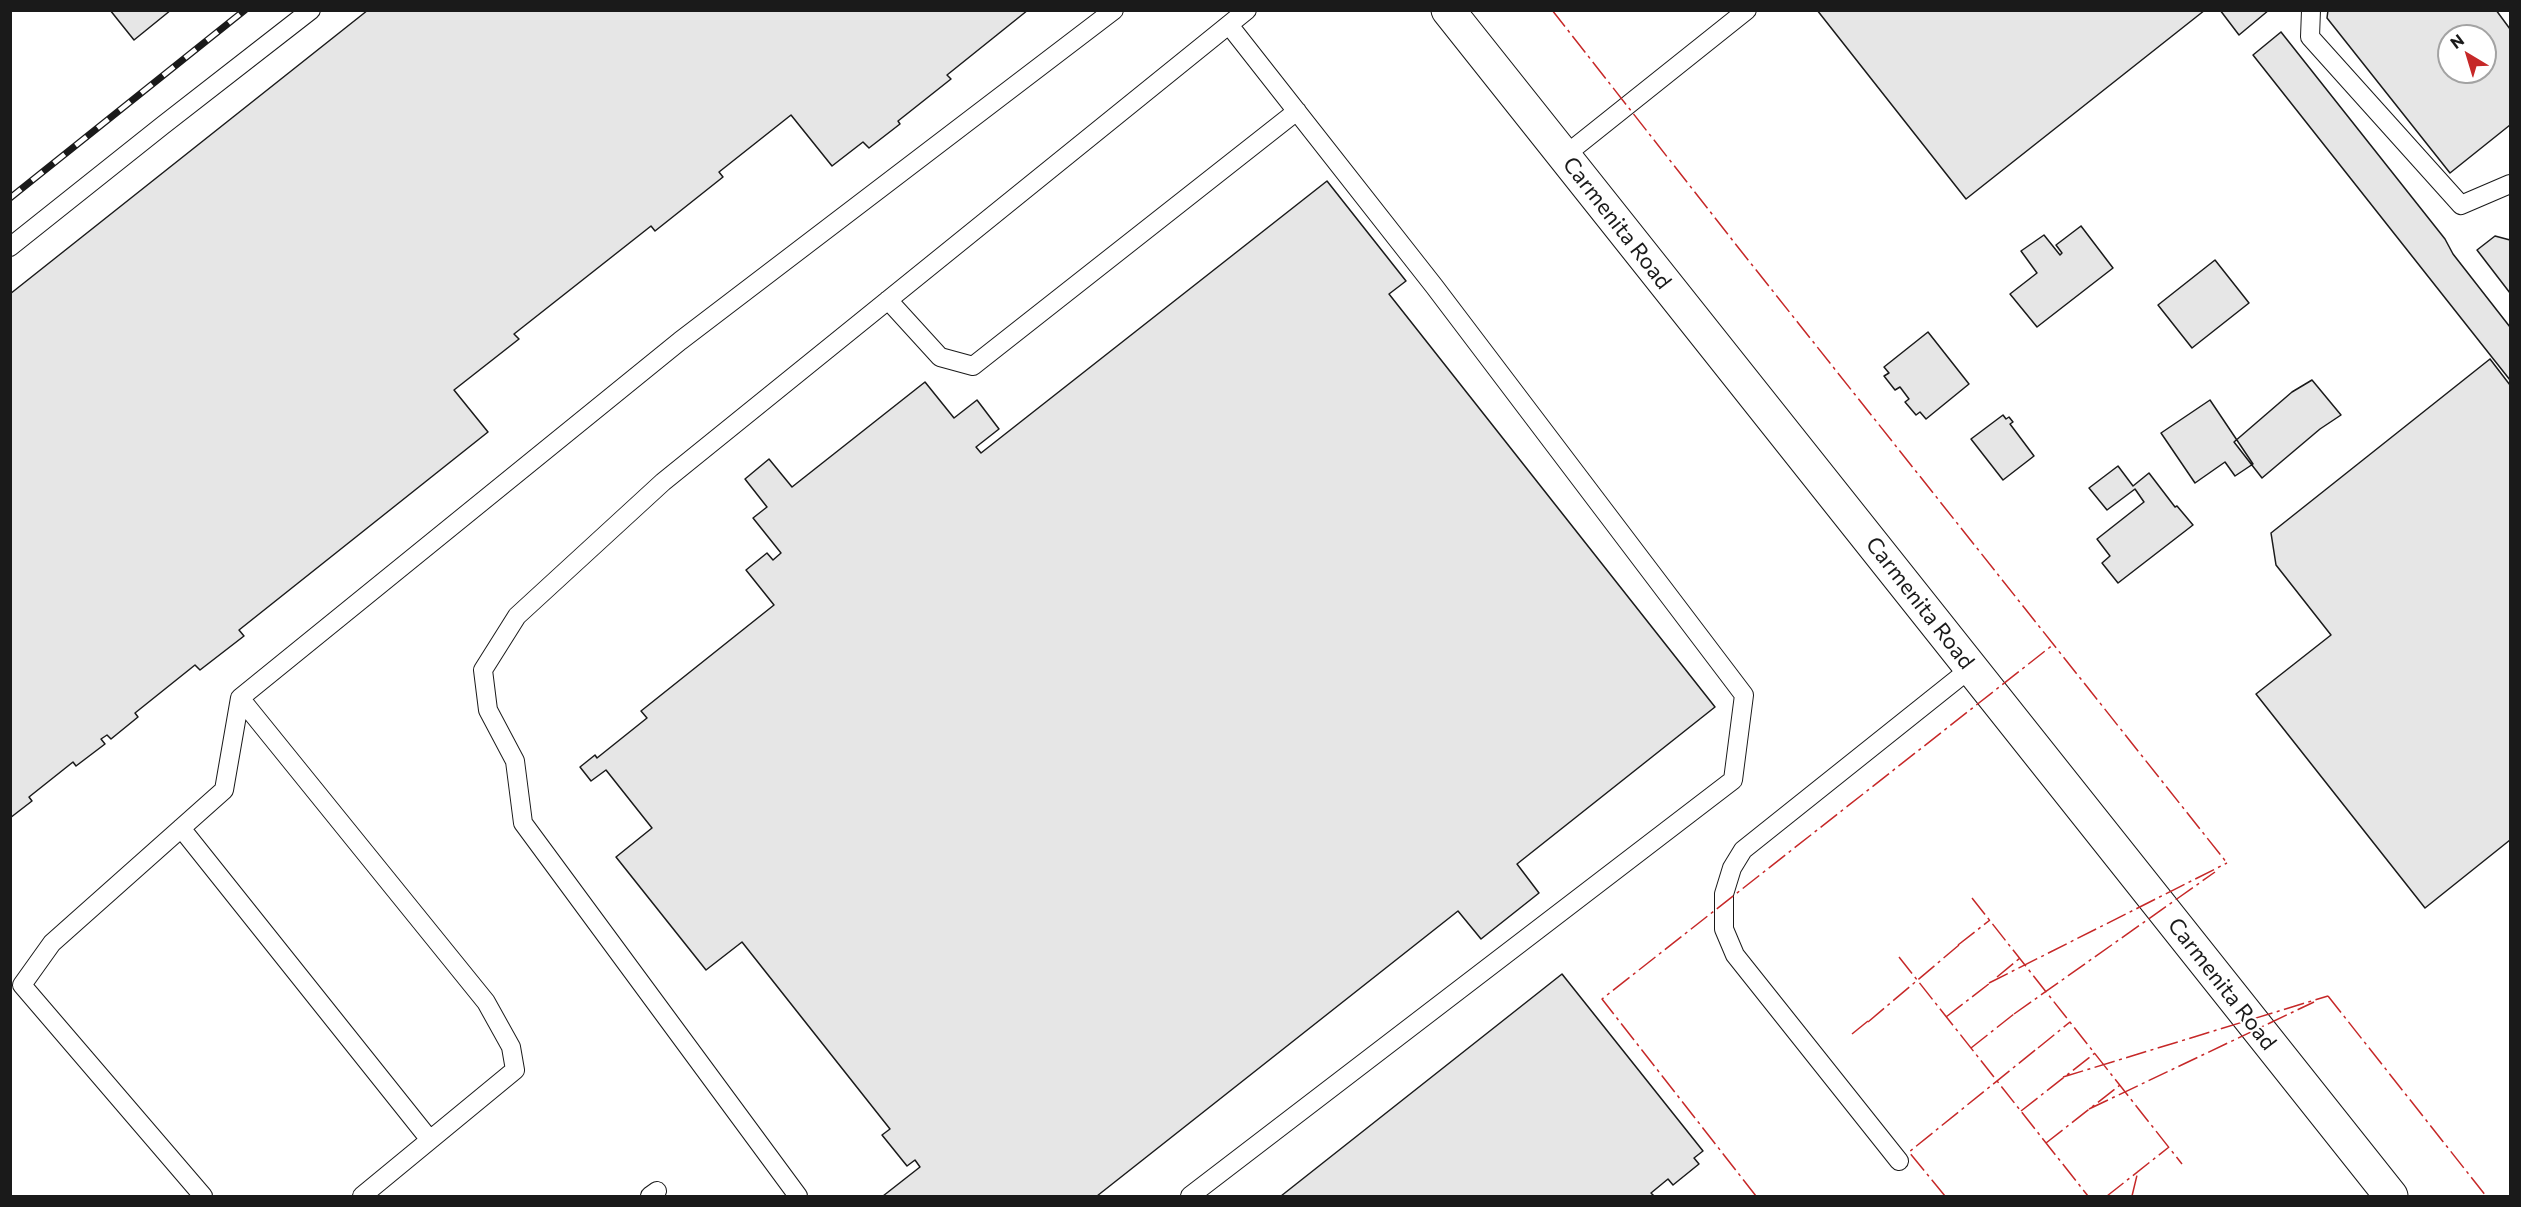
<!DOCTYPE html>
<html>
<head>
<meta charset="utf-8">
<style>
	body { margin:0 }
	#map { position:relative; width:2521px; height:1207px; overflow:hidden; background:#fff; font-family:Commissioner,sans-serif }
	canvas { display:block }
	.frame { position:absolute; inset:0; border:12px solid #1a1a1a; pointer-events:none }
	.north { position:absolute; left:2437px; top:24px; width:60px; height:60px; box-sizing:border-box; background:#fff; border:2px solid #a3a3a3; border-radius:50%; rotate:322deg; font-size:16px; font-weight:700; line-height:24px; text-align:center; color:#1a1a1a }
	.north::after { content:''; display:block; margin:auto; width:21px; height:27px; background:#c62828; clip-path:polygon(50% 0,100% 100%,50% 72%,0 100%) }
</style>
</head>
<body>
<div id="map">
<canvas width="2521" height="1207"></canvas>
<div class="frame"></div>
<div class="north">N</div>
</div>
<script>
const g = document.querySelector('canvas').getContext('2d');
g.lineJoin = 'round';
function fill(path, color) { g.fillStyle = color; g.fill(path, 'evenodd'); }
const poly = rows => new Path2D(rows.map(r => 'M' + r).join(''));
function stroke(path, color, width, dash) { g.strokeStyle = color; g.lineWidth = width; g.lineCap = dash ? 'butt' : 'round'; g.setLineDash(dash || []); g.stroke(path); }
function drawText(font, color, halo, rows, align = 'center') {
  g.font = font + ' Commissioner,sans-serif'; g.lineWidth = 4.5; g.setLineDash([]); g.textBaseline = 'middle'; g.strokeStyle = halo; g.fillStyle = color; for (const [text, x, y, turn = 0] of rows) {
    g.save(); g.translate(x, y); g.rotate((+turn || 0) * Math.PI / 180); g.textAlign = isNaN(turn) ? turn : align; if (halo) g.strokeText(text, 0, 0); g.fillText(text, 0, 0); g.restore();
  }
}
const building = poly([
	[110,10,171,10,134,40,110,10],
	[368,10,1028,10,947,75,951,79,898,121,900,124,869,148,863,142,832,166,791,115,719,172,723,177,655,231,651,226,514,334,519,339,454,390,488,432,239,630,244,636,200,670,195,665,135,713,138,717,111,739,107,735,101,739,105,744,76,766,73,762,29,797,32,801,10,818,10,294,368,10],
	[1817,10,2205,10,1966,199,1817,10],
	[2220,10,2269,10,2239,35,2220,10],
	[2328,10,2496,10,2510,29,2510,125,2450,173,2327,18,2328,10],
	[2449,36,2485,36,2485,72,2449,72,2449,36],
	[2281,32,2445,239,2453,254,2510,327,2510,380,2253,55,2281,32],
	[1327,181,1406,281,1389,294,1715,707,1517,864,1539,893,1481,939,1458,911,1097,1196,883,1196,920,1167,915,1160,907,1166,882,1135,890,1129,742,942,706,970,616,857,652,828,606,770,591,781,580,767,595,755,597,758,647,718,641,711,774,605,746,570,767,553,773,560,781,553,753,518,767,507,745,479,769,459,792,487,925,382,954,418,977,400,999,429,976,447,981,453,1327,181],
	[2081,226,2113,268,2037,327,2010,294,2037,273,2021,251,2044,235,2060,255,2062,253,2056,245,2081,226],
	[2495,236,2510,240,2510,293,2477,250,2495,236],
	[2215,260,2249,303,2192,348,2158,305,2215,260],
	[1928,332,1969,384,1926,419,1920,412,1916,415,1905,402,1909,399,1900,387,1895,390,1884,376,1889,373,1884,367,1928,332],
	[2490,359,2510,385,2510,840,2425,908,2256,694,2331,635,2276,565,2271,533,2490,359],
	[2312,380,2341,415,2320,429,2262,478,2234,442,2292,392,2312,380],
	[2210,400,2253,464,2235,476,2225,462,2195,483,2161,433,2210,400],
	[2003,415,2006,419,2009,417,2013,422,2010,424,2034,456,2003,480,1971,439,2003,415],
	[2118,466,2133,486,2149,473,2175,507,2177,506,2193,525,2118,583,2102,563,2110,556,2097,539,2144,502,2135,489,2107,510,2089,488,2118,466],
	[1562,974,1703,1151,1694,1158,1699,1164,1673,1185,1668,1179,1651,1193,1654,1196,1281,1196,1562,974]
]);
const service = poly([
	[2311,10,2310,37,2461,205,2510,184],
	[1564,156,1747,10],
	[10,247,162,126,311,10],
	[888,300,940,357,973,366,1297,111],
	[240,698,486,1002,511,1047,515,1070,362,1196],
	[181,828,430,1140],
	[1899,1161,1735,955,1724,929,1724,894,1732,868,1743,850,1971,668],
	[203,1196,22,985,52,943,224,790,240,698,680,341,1114,10],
	[650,1196,657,1191],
	[798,1196,523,823,515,761,488,710,483,670,517,616,663,482,1247,10],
	[1190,1196,1733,780,1744,695,1434,286,1229,25]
]);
const primary = poly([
	[1448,10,2391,1196]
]);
const rail = poly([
	[10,198,245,10]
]);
const power = poly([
	[1552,10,1741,251,2227,863],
	[1972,898,2182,1164],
	[1958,945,1990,920],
	[1899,957,2088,1196],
	[1997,977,2020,958],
	[1989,983,2227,863],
	[2328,996,2486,1196],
	[2014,1014,2215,872],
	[1946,1017,1990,983],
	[1868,1022,1959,945],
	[1852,1034,1868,1021],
	[1971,1048,2014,1014],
	[2038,1048,2070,1022],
	[2063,1077,2328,996],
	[2089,1109,2314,1002],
	[2021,1111,2095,1053],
	[2046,1143,2120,1085],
	[1756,1196,1602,999,2054,644],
	[1945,1196,1909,1152,2039,1047],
	[2107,1196,2169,1147],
	[2132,1196,2138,1171]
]);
const streetNames = [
	["Carmenita Road",1617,223,52],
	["Carmenita Road",1920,603,52],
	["Carmenita Road",2222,984,52]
];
fill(building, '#e6e6e6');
stroke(building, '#1a1a1a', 1.5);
stroke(service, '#1a1a1a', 20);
stroke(primary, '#1a1a1a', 35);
stroke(service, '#fff', 18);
stroke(primary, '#fff', 33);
stroke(rail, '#1a1a1a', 7);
stroke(rail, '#fff', 4.5, [14]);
stroke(power, '#c62828', 1.5, [21, 4.5, 3, 4.5]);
drawText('22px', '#1a1a1a', '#fff', streetNames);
</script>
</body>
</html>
